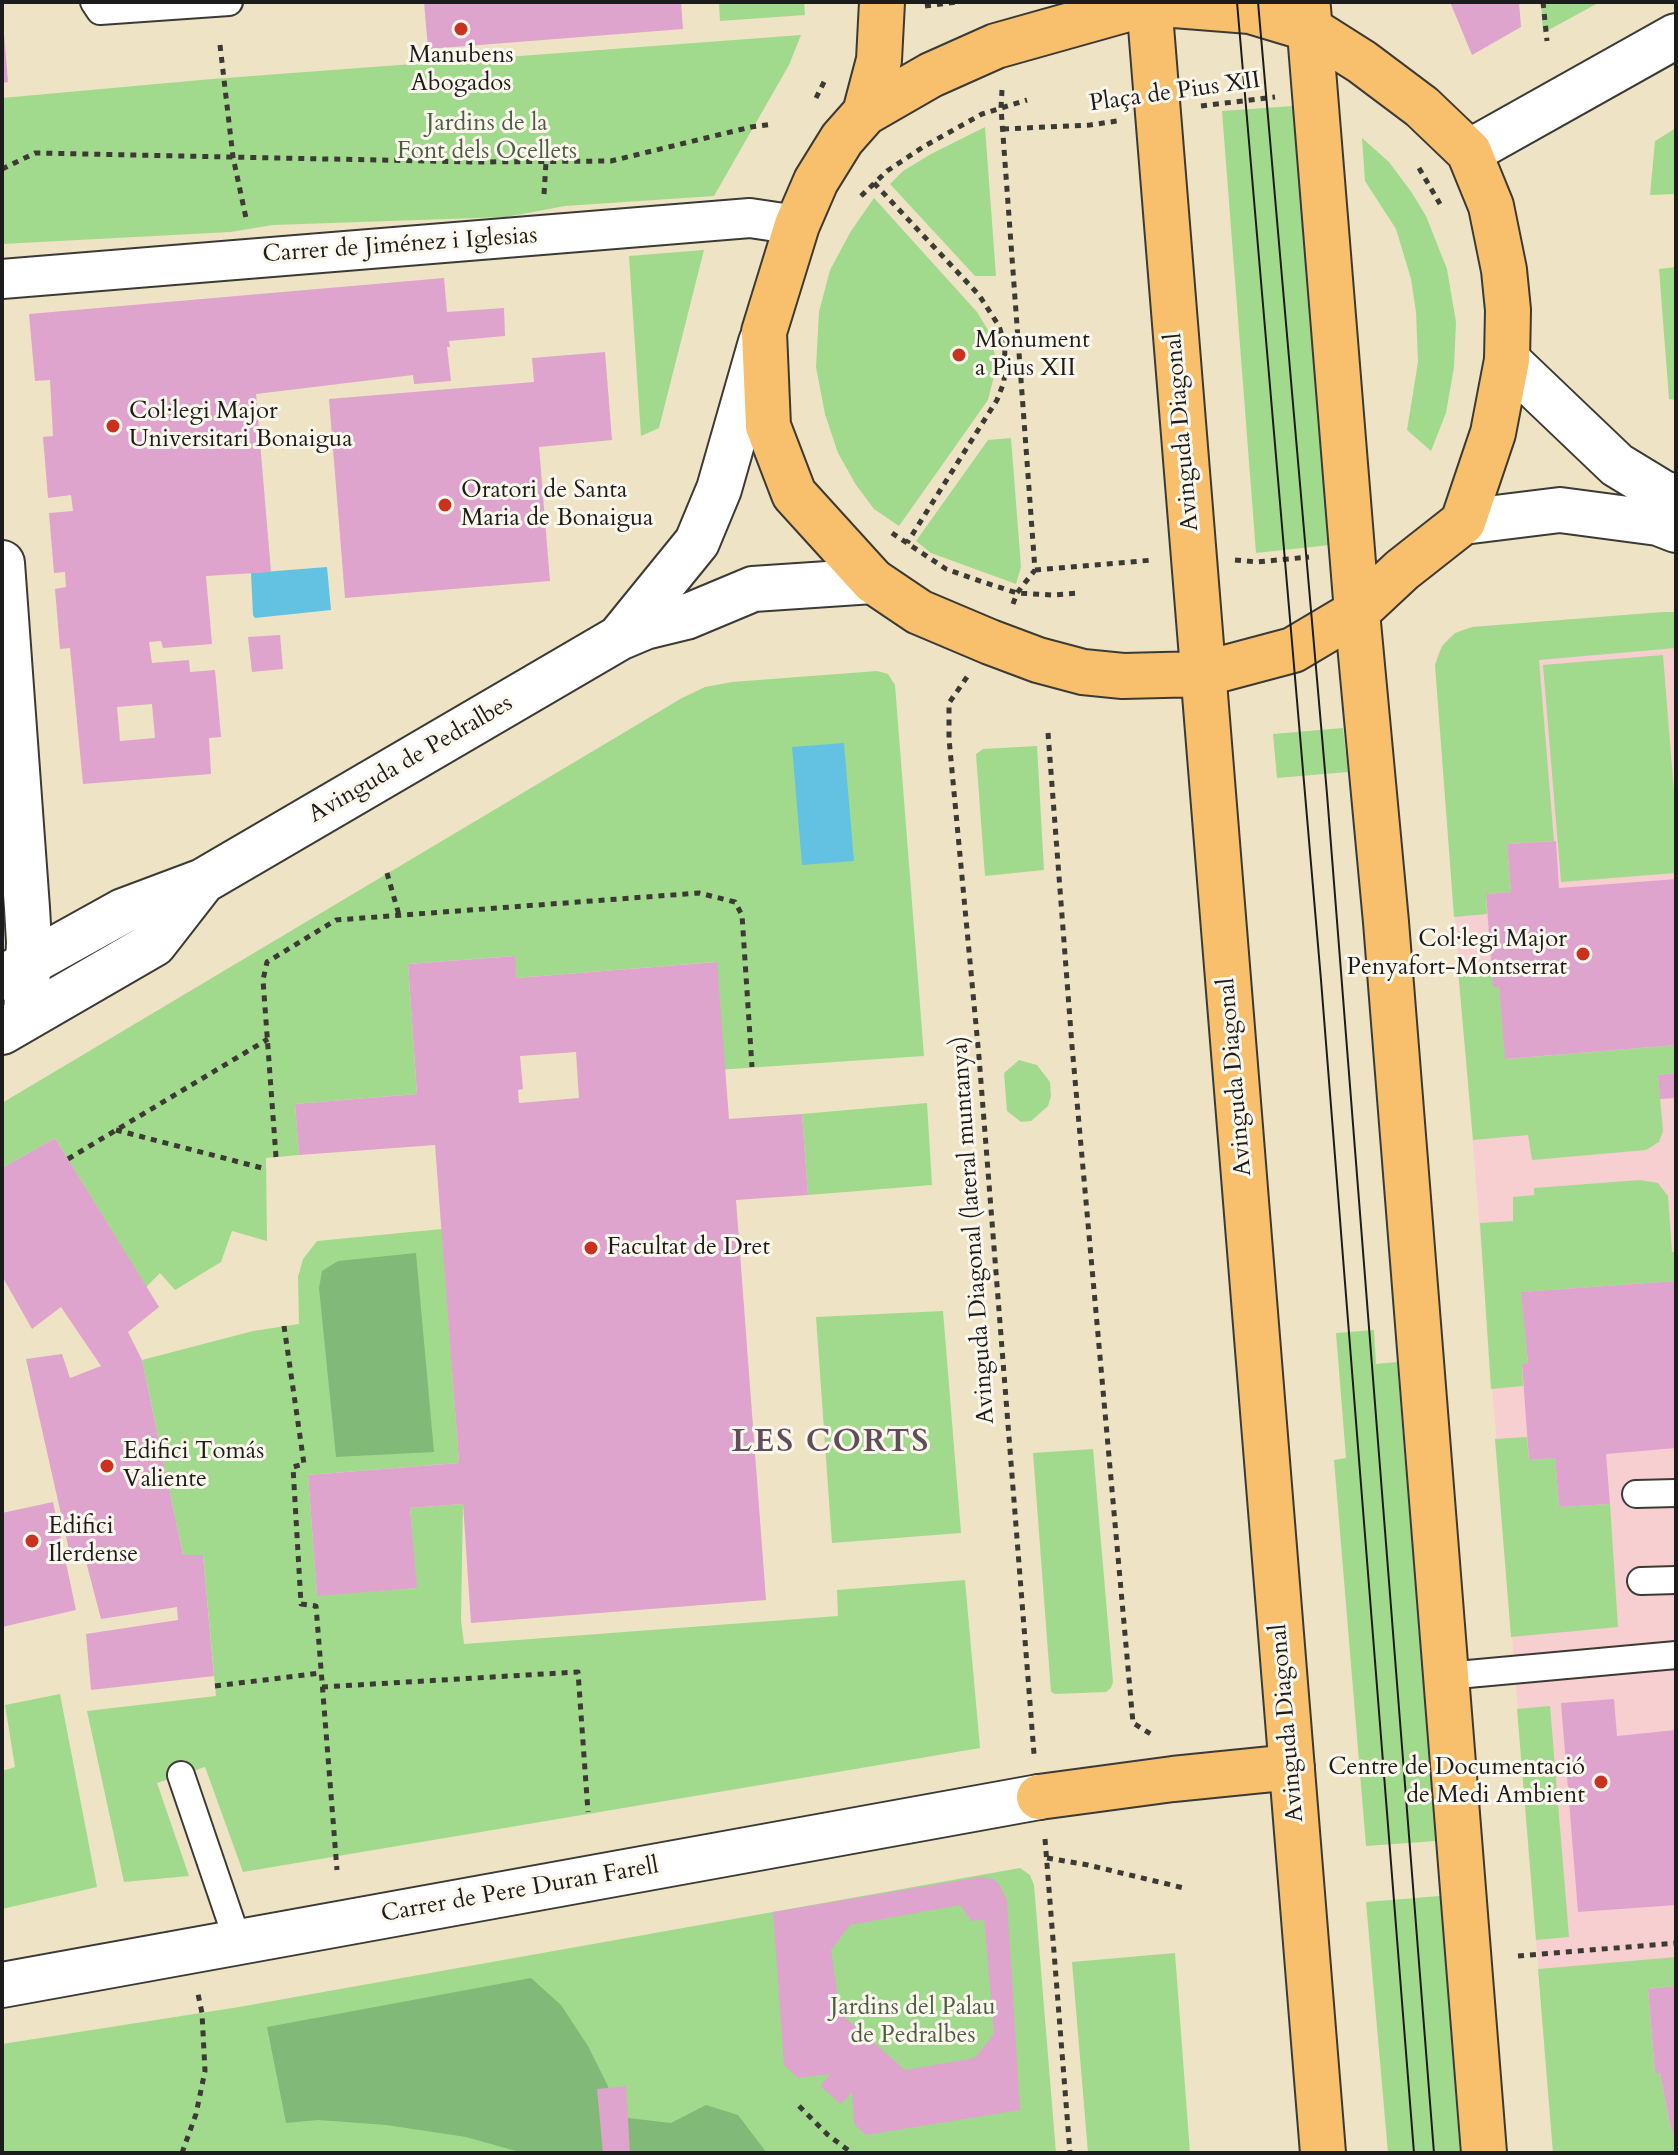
<!DOCTYPE html>
<html>
<head>
<meta charset="utf-8">
<style>
	body { margin:0 }
	#map { position:relative; width:1678px; height:2155px; overflow:hidden; background:#eee3c4; font-family:Cardo,serif }
	canvas { display:block }
	.frame { position:absolute; inset:0; border:4px solid #1c1c1c; pointer-events:none }
</style>
</head>
<body>
<div id="map">
<canvas width="1678" height="2155"></canvas>
<div class="frame"></div>
</div>
<script>
const g = document.querySelector('canvas').getContext('2d');
g.lineJoin = 'round';
function fill(path, color) { g.fillStyle = color; g.fill(path, 'evenodd'); }
const poly = rows => new Path2D(rows.map(r => 'M' + r).join(''));
function stroke(path, color, width, dash) { g.strokeStyle = color; g.lineWidth = width; g.lineCap = dash ? 'butt' : 'round'; g.setLineDash(dash || []); g.stroke(path); }
function drawText(font, color, halo, rows, align = 'center') {
  g.font = font + ' Cardo,serif'; g.lineWidth = 6; g.setLineDash([]); g.textBaseline = 'middle'; g.strokeStyle = halo; g.fillStyle = color; for (const [text, x, y, turn = 0] of rows) {
    g.save(); g.translate(x, y); g.rotate((+turn || 0) * Math.PI / 180); g.textAlign = isNaN(turn) ? turn : align; if (halo) g.strokeText(text, 0, 0); g.fillText(text, 0, 0); g.restore();
  }
}
const built = poly([
	[1663,612,1676,612,1676,2153,1553,2153,1435,665,1437,655,1448,638,1462,630,1472,627]
]);
const green = poly([
	[719,2,804,2,805,15,720,21],
	[1541,2,1600,2,1543,33],
	[801,35,789,65,714,196,565,206,506,217,273,225,230,232,2,244,2,98,212,79],
	[1293,106,1330,545,1256,553,1222,111],
	[985,127,996,276,975,276,890,184,903,171,931,154],
	[1676,128,1676,194,1650,195,1655,141],
	[1362,138,1389,162,1412,193,1426,216,1447,269,1456,322,1454,367,1446,413,1431,451,1407,430,1418,362,1416,312,1411,279,1396,229,1365,181],
	[874,198,977,312,988,330,995,355,996,368,988,400,899,526,874,509,856,485,838,453,825,414,816,367,819,312,830,270,851,231],
	[704,250,659,428,641,436,629,256],
	[1676,267,1676,400,1669,399,1659,269],
	[1011,438,1021,567,1016,584,931,553,916,541,988,440],
	[1663,612,1676,612,1676,648,1539,660,1554,841,1507,844,1511,892,1486,894,1487,914,1454,917,1435,665,1442,646,1455,633,1472,627],
	[1663,655,1676,818,1676,873,1561,882,1543,665],
	[877,671,888,674,895,685,924,1056,716,1070,716,962,516,978,514,956,408,964,417,1094,295,1104,299,1155,266,1158,267,1241,232,1231,221,1262,175,1290,160,1273,146,1287,55,1138,2,1168,2,1103,682,698,705,687,732,682],
	[1343,728,1348,772,1277,778,1273,734],
	[1037,746,1044,870,985,876,976,754,983,749],
	[1492,967,1499,987,1506,1059,1676,1045,1676,1073,1658,1075,1663,1131,1659,1142,1646,1150,1532,1160,1528,1135,1473,1140,1458,970],
	[1019,1060,1037,1065,1050,1082,1051,1096,1048,1106,1031,1121,1021,1122,1007,1111,1004,1073],
	[927,1103,932,1185,808,1195,802,1114],
	[1640,1180,1658,1183,1668,1196,1672,1252,1676,1252,1676,1281,1522,1292,1528,1363,1522,1364,1523,1386,1491,1389,1480,1223,1513,1221,1513,1197,1534,1195,1534,1188],
	[442,1229,459,1463,308,1475,317,1595,416,1588,410,1508,463,1504,461,1620,464,1644,838,1616,837,1590,965,1580,980,1748,243,1872,205,1767,157,1783,189,1876,124,1882,87,1711,216,1696,203,1555,183,1555,142,1360,253,1331,299,1324,298,1277,303,1259,317,1241],
	[943,1311,961,1533,832,1543,816,1317],
	[1374,1330,1376,1364,1397,1362,1436,1841,1366,1846,1334,1460,1346,1458,1336,1333],
	[1527,1437,1529,1460,1555,1458,1559,1507,1610,1504,1618,1627,1511,1637,1495,1439],
	[1093,1449,1113,1682,1111,1688,1106,1692,1055,1694,1051,1692,1033,1453],
	[60,1694,97,1887,2,1909,2,1771,15,1767,5,1705],
	[1550,1706,1569,1937,1536,1940,1517,1709],
	[1020,1868,1030,1875,1034,1885,1056,2153,2,2153,2,2044,239,2007],
	[1440,1896,1460,2153,1388,2153,1366,1902],
	[1175,1953,1190,2153,1088,2153,1072,1962],
	[1676,1957,1676,1986,1648,1989,1655,2073,1660,2073,1670,2125,1676,2142,1676,2153,1553,2153,1538,1969]
]);
const forest = poly([
	[416,1253,434,1452,336,1457,319,1288,322,1271,338,1261],
	[531,1978,561,2005,588,2046,608,2086,611,2116,671,2123,706,2105,738,2115,767,2153,523,2153,466,2137,386,2125,318,2120,286,2123,267,2027]
]);
const water = poly([
	[327,567,331,610,255,618,253,615,251,573],
	[844,743,854,861,802,865,792,747]
]);
const building = poly([
	[424,2,681,2,683,29,428,49],
	[1450,2,1519,2,1521,27,1472,55],
	[2,33,4,33,8,82,2,83],
	[444,278,447,312,504,308,505,336,449,341,450,347,447,347,451,381,414,384,413,375,256,394,271,572,206,576,212,644,163,648,161,641,149,642,152,663,189,660,190,672,215,670,221,737,209,738,211,774,83,784,70,648,60,649,55,589,66,587,65,572,54,573,49,513,73,511,71,495,48,498,43,437,53,436,50,380,35,381,29,314],
	[152,704,155,738,120,741,117,707],
	[605,352,612,440,539,447,550,581,345,598,329,399,534,382,532,358],
	[280,635,283,669,252,672,248,637],
	[1556,841,1559,888,1676,879,1676,1045,1505,1059,1499,987,1493,987,1486,894,1511,892,1507,844],
	[515,956,516,978,717,962,729,1119,802,1114,808,1195,736,1200,766,1600,471,1623,463,1504,410,1508,417,1588,317,1596,308,1475,459,1463,435,1145,299,1155,295,1104,417,1094,408,964],
	[576,1052,579,1098,519,1103,518,1090,523,1089,520,1056],
	[1676,1073,1676,1098,1660,1099,1658,1075],
	[55,1138,159,1307,128,1332,142,1360,183,1555,203,1555,214,1676,91,1690,86,1634,178,1620,177,1607,101,1619,84,1554,70,1554,26,1359,62,1354,70,1378,101,1366,61,1307,32,1329,2,1276,2,1168],
	[1676,1281,1676,1448,1606,1454,1610,1504,1559,1507,1555,1458,1529,1460,1522,1364,1528,1363,1521,1292],
	[53,1502,76,1610,2,1627,2,1513],
	[1614,1699,1617,1736,1675,1730,1676,1905,1578,1912,1561,1703],
	[981,1877,993,1879,999,1884,1007,1900,1020,2110,866,2135,854,2124,852,2092,841,2104,820,2086,830,2074,798,2078,784,2065,773,1912],
	[960,1905,971,1921,984,1920,994,2033,975,2058,905,2070,840,2013,831,1950,850,1925],
	[1676,1986,1676,2142,1670,2125,1660,2073,1655,2073,1648,1989],
	[626,2086,630,2153,603,2153,597,2089]
]);
const path = poly([
	[1543,2,1547,41],
	[925,6,957,2],
	[220,45,233,157,246,218],
	[1002,90,1001,108,1035,570],
	[816,98,826,78],
	[1201,106,1275,97],
	[1003,129,1090,125,1117,121],
	[1419,168,1440,204],
	[2,169,35,153,475,162,611,161,751,127,773,124],
	[874,183,979,295,999,326,1005,345,1004,382,997,400,907,543],
	[544,194,546,162],
	[861,196,887,171,923,147,982,114,1027,100],
	[892,533,946,569,983,582,1017,593,1052,595,1080,593],
	[1235,560,1257,562,1309,557],
	[1035,570,1153,560],
	[1013,604,1017,593,1035,570],
	[967,677,949,703,949,739,979,1057,1034,1754],
	[1048,733,1072,1046,1133,1723,1154,1736],
	[387,873,399,915],
	[116,1130,266,1169],
	[276,1157,263,980,267,962,336,920,699,893,735,902,742,915,752,1067],
	[68,1159,268,1039],
	[284,1326,304,1464,293,1467,301,1604,316,1606,337,1870],
	[215,1686,321,1673],
	[322,1687,578,1672,588,1812],
	[1045,1839,1070,2153],
	[1047,1858,1088,1865,1184,1888],
	[1518,1956,1676,1943],
	[799,2106,828,2135,852,2153],
	[182,2153,196,2114,205,2071,202,2013,198,1994]
]);
const service = poly([
	[94,2,100,11,229,2],
	[1636,1494,1676,1493],
	[1641,1581,1676,1580],
	[1446,1676,1676,1655],
	[181,1775,238,1942]
]);
const pedestrian = poly([
	[2,279,750,218,797,225]
]);
const minor = poly([
	[1469,152,1676,36],
	[2,563,27,908,29,942,26,1016],
	[2,1985,1039,1797]
]);
const tertiary = poly([
	[1507,360,1617,465,1663,493,1676,497],
	[1463,522,1560,510,1658,523,1676,530],
	[619,638,697,542,719,489,761,342],
	[2,978,123,911,203,881,619,638,645,627,686,617,753,589,873,581],
	[2,1032,154,944,203,881]
]);
const primary = poly([
	[1149,2,1323,2153],
	[1149,3,1250,11,1310,29,1362,62,1422,107,1469,152,1491,206,1504,270,1508,310,1507,360,1493,433,1463,522,1402,570,1357,612,1293,650,1203,674,1123,676,1083,672,1038,660,990,642,919,612,873,581,794,494,768,426,764,332,797,225,816,181,842,139,865,113,931,75,996,46,1149,3],
	[1308,8,1357,612,1386,922,1484,2153],
	[865,113,879,60,882,2],
	[1039,1797,1173,1779,1292,1767]
]);
const tram = poly([
	[1237,2,1321,980,1414,2153],
	[1258,2,1327,794,1434,2153]
]);
const markers = [
	[461,29,8,"#c8321e"],
	[959,355,8,"#c8321e"],
	[113,426,8,"#c8321e"],
	[445,505,8,"#c8321e"],
	[1583,954,8,"#c8321e"],
	[591,1248,8,"#c8321e"],
	[107,1466,8,"#c8321e"],
	[32,1541,8,"#c8321e"],
	[1601,1782,8,"#c8321e"]
];
const poiNames = [
	["Manubens",461,56,"center"],
	["Abogados",461,84,"center"],
	["Monument",975,341],
	["a Pius XII",975,369],
	["Col·legi Major",129,412],
	["Universitari Bonaigua",129,440],
	["Oratori de Santa",461,491],
	["Maria de Bonaigua",461,519],
	["Col·legi Major",1567,940,"right"],
	["Penyafort-Montserrat",1567,968,"right"],
	["Facultat de Dret",607,1248],
	["Edifici Tomás",123,1452],
	["Valiente",123,1480],
	["Edifici",48,1527],
	["Ilerdense",48,1555],
	["Centre de Documentació",1585,1768,"right"],
	["de Medi Ambient",1585,1796,"right"]
];
const streetNames = [
	["Plaça de Pius XII",1175,93,-8],
	["Carrer de Jiménez i Iglesias",400,246,-4],
	["Avinguda Diagonal",1183,432,-95],
	["Avinguda de Pedralbes",411,760,-30],
	["Avinguda Diagonal",1236,1077,-95],
	["Avinguda Diagonal (lateral muntanya)",974,1230,-94],
	["Avinguda Diagonal",1288,1723,-95],
	["Carrer de Pere Duran Farell",520,1891,-10]
];
const parkNames = [
	["Jardins de la",487,124],
	["Font dels Ocellets",487,152],
	["Jardins del Palau",913,2008],
	["de Pedralbes",913,2036]
];
const districtNames = [
	["LES CORTS",831,1444]
];
fill(built, '#f7cfd1');
fill(green, '#a2da8d');
fill(forest, '#81ba78');
fill(water, '#63c2e1');
fill(building, '#dea4cd');
stroke(service, '#3c3a35', 30);
stroke(pedestrian, '#3c3a35', 42);
stroke(minor, '#3c3a35', 48);
stroke(tertiary, '#3c3a35', 48);
stroke(primary, '#3c3a35', 48);
stroke(path, '#3c3a35', 5, [6, 6]);
stroke(service, '#fff', 26);
stroke(pedestrian, '#fff', 38);
stroke(minor, '#fff', 44);
stroke(tertiary, '#fff', 44);
stroke(primary, '#f8bf6c', 44);
stroke(tram, '#1c1c1c', 2);
for (const [x, y, r, color] of markers) { const dot = new Path2D(); dot.arc(x, y, r, 0, 2 * Math.PI); g.fillStyle = color; g.fill(dot); stroke(dot, '#fbf7ec', 3); }
drawText('24px', '#1c1c1c', '#fbf7ec', poiNames, 'left');
drawText('24px', '#1c1c1c', '#fbf7ec', streetNames);
drawText('24px', '#4b5e44', '#fbf7ec', parkNames);
g.letterSpacing = '2px';
drawText('bold 32px', '#604c5a', '#fbf7ec', districtNames);
g.letterSpacing = '0px';
</script>
</body>
</html>
